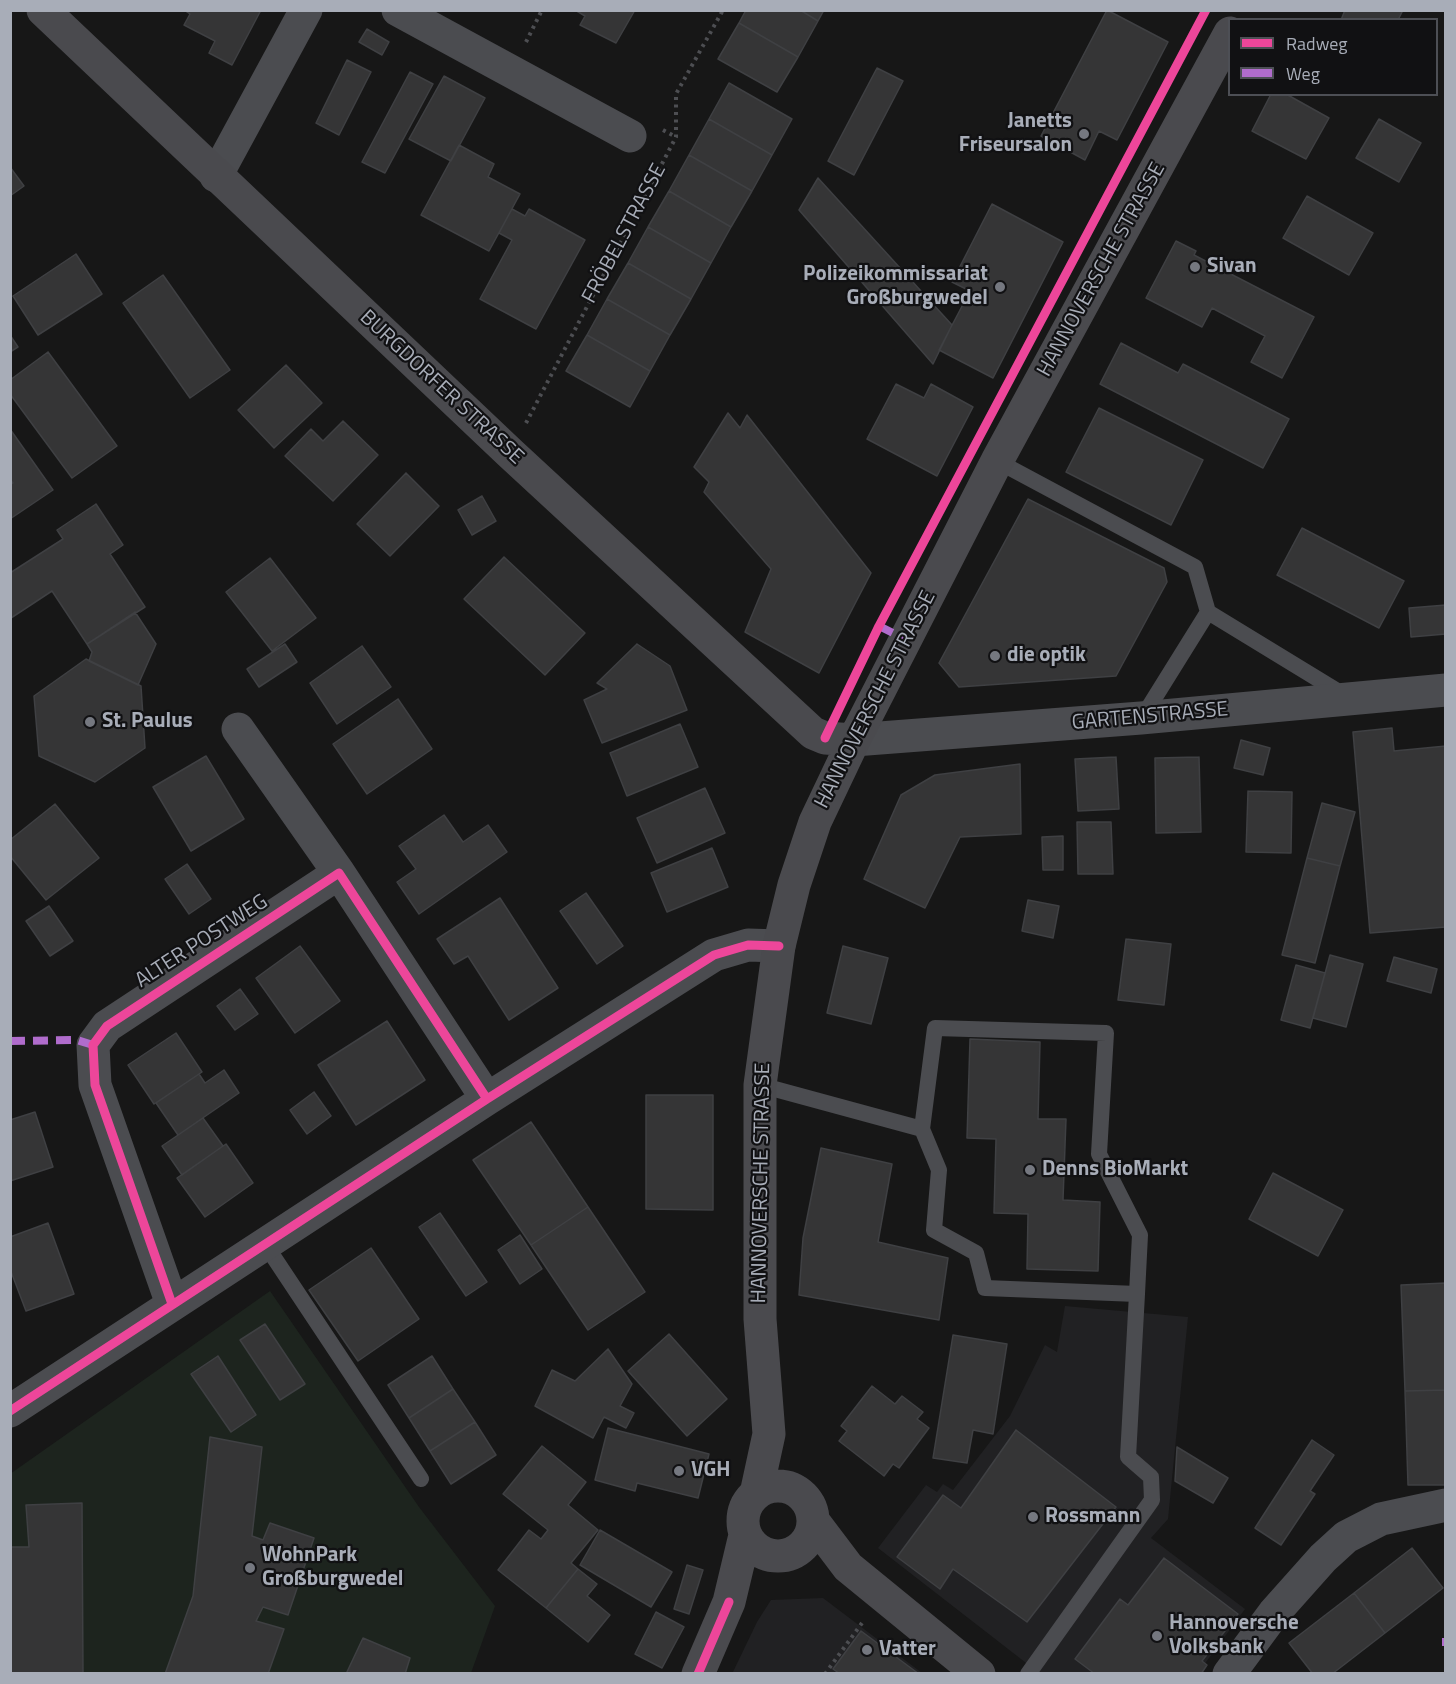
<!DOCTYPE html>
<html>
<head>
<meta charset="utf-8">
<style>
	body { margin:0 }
	#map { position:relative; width:1456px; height:1684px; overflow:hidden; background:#171717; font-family:"Titillium Web",sans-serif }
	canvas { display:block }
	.frame { position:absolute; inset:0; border:12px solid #a8adb8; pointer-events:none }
	.legend { position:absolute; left:1228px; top:18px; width:210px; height:78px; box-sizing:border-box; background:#111113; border:2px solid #4d4f55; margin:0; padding:8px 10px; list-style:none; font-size:18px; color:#a8adb8 }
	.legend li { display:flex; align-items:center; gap:12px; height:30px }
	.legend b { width:30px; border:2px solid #4d4f55 }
</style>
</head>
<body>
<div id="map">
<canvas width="1456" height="1684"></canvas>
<div class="frame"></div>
<ul class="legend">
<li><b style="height:8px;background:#ed469a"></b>Radweg</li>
<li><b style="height:8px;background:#b06ccc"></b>Weg</li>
</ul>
</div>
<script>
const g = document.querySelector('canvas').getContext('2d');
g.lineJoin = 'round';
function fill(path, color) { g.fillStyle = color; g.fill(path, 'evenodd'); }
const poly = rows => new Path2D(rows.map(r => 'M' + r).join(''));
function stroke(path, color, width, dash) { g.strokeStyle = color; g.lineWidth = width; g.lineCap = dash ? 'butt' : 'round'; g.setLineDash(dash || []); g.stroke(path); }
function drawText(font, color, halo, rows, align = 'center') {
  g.font = font + ' "Titillium Web",sans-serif'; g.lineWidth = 4.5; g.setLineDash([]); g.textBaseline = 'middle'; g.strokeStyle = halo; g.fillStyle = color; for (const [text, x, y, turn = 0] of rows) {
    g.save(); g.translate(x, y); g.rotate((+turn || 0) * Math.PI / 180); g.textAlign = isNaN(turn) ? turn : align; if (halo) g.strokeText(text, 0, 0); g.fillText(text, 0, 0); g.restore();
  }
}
const built = poly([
	[1065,1306,1188,1317,1168,1519,1151,1538,1245,1609,1198,1673,1039,1673,878,1548,926,1485,937,1492,943,1484,953,1490,1010,1416,1045,1345,1057,1352],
	[823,1598,922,1673,732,1674,757,1622,771,1600]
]);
const green = poly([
	[270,1291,419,1507,495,1606,471,1673,11,1673,10,1474]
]);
const building = poly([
	[184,10,261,10,232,65,209,53,215,41,184,25,190,14,184,10],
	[575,10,635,10,616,43,580,25,585,16,575,10],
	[746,10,800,10,818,21,798,57,739,23,746,10],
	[800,10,824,10,818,21,800,10],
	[1107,10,1168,42,1117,140,1099,131,1085,160,1041,136,1107,10],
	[1345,10,1403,10,1398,20,1341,20,1345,10],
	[739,23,798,57,777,92,718,59,739,23],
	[367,29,389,42,382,55,359,42,367,29],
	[347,60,371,72,339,135,316,123,347,60],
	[877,68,903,81,854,175,828,161,877,68],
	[410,72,433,84,385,173,362,162,410,72],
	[444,76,485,98,451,161,409,139,444,76],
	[729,83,792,119,772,155,709,119,729,83],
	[1271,94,1286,94,1329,118,1306,159,1252,131,1271,94],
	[709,119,772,155,752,191,689,155,709,119],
	[1379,119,1421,143,1399,182,1356,158,1379,119],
	[459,145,494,164,488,177,520,194,489,251,421,215,459,145],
	[689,155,752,191,731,227,669,191,689,155],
	[10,167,24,186,10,196,10,167],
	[818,178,952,325,933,364,799,210,818,178],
	[669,191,731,227,711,263,648,227,669,191],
	[1307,196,1373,233,1349,275,1283,238,1307,196],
	[992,204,1063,242,993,378,939,350,970,291,952,282,992,204],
	[512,209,525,216,529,209,585,240,536,329,480,299,512,240,499,233,512,209],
	[648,227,711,263,691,299,628,263,648,227],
	[1176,241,1196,251,1194,255,1314,317,1282,378,1251,362,1265,336,1212,308,1202,327,1146,298,1176,241],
	[76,254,102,294,38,335,13,296,76,254],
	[628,263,691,299,670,335,607,299,628,263],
	[163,275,230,370,190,398,123,303,163,275],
	[607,299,670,335,650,371,587,335,607,299],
	[10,335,18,347,10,352,10,335],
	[587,335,650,371,630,407,566,371,587,335],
	[1121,343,1178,373,1183,364,1289,419,1263,468,1100,384,1121,343],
	[48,352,117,446,72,478,10,394,10,380,48,352],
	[286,365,322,403,274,448,238,410,286,365],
	[896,384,924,398,931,384,973,407,937,476,867,439,896,384],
	[1099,408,1203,460,1171,525,1066,472,1099,408],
	[728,413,740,428,747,415,871,573,819,673,745,632,771,569,704,492,709,482,694,467,728,413],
	[343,421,378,455,333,501,285,456,311,429,323,441,343,421],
	[10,429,53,490,10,519,10,485,13,483,10,479,10,429],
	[406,473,439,506,390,556,357,524,406,473],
	[482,496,496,521,472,535,458,510,482,496],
	[1028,499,1164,568,1167,582,1116,676,959,687,939,663,1028,499],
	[96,504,123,545,110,554,145,607,87,644,52,591,11,618,10,573,63,539,57,530,96,504],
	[1302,528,1404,581,1379,628,1277,575,1302,528],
	[504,557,585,633,545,675,464,599,504,557],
	[270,558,316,618,272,651,226,592,270,558],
	[1446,605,1446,634,1411,637,1409,608,1446,605],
	[135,612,156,644,138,685,89,661,92,652,87,644,135,612],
	[285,644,297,662,259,687,247,669,285,644],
	[637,644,670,666,687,710,602,743,584,700,607,689,597,683,637,644],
	[362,646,391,687,337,724,310,683,362,646],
	[86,659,141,686,145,748,95,782,39,756,34,696,86,659],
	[398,699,432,749,367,794,333,744,398,699],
	[680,724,698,767,627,796,610,753,680,724],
	[1392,728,1394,751,1446,746,1446,927,1370,933,1353,732,1392,728],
	[1241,740,1270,748,1263,775,1234,768,1241,740],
	[206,756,244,819,191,851,153,787,206,756],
	[1116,757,1119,809,1078,811,1075,759,1116,757],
	[1199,757,1201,832,1156,833,1155,758,1199,757],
	[1020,764,1021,834,960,837,925,908,864,879,901,795,935,775,1020,764],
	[705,788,725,833,657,863,637,818,705,788],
	[1248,791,1292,792,1291,853,1246,852,1248,791],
	[1322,803,1355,812,1340,866,1307,858,1322,803],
	[55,804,99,858,46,900,10,856,10,840,55,804],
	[444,815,463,842,488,825,507,852,419,914,397,882,416,869,399,846,444,815],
	[1077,822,1111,822,1113,874,1078,874,1077,822],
	[1063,836,1063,870,1043,870,1042,837,1063,836],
	[712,848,728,887,667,912,651,873,712,848],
	[1307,858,1340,866,1315,963,1282,955,1307,858],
	[187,864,211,899,189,914,165,879,187,864],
	[586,893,623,946,597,964,560,911,586,893],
	[500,898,558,988,509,1020,468,956,454,964,437,939,500,898],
	[1028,900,1059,906,1053,938,1022,931,1028,900],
	[49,906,73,941,50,956,26,921,49,906],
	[1126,939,1171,944,1164,1005,1118,1000,1126,939],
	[300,946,340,1001,295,1033,256,978,300,946],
	[843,946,888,958,871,1024,827,1013,843,946],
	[1330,955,1363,964,1346,1027,1313,1018,1330,955],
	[1394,957,1437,969,1431,993,1387,981,1394,957],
	[1296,965,1325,973,1310,1028,1281,1020,1296,965],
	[240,989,258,1014,235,1030,217,1006,240,989],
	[387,1021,425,1080,356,1125,318,1065,387,1021],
	[176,1033,202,1072,154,1104,128,1065,176,1033],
	[970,1039,1040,1042,1038,1119,1066,1119,1063,1200,1100,1202,1098,1271,1027,1269,1028,1214,994,1213,996,1139,967,1138,970,1039],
	[224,1070,239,1093,178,1135,156,1103,199,1074,205,1083,224,1070],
	[314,1092,331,1116,307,1134,290,1110,314,1092],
	[646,1095,713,1095,713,1210,646,1209,646,1095],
	[35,1112,53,1167,10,1181,10,1120,35,1112],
	[203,1118,223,1146,182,1175,162,1146,203,1118],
	[531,1122,588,1207,531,1245,473,1160,531,1122],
	[226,1144,253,1183,205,1217,177,1178,226,1144],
	[821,1148,892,1164,878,1242,948,1258,939,1320,799,1295,803,1238,821,1148],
	[1273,1173,1343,1210,1318,1256,1249,1219,1273,1173],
	[588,1207,645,1292,588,1330,531,1245,588,1207],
	[440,1213,487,1282,466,1296,419,1227,440,1213],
	[48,1223,74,1294,26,1311,10,1269,10,1237,48,1223],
	[520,1235,542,1269,520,1284,498,1250,520,1235],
	[371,1248,419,1319,358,1361,309,1290,371,1248],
	[1446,1283,1446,1390,1405,1391,1401,1285,1446,1283],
	[265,1324,305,1384,280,1400,240,1340,265,1324],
	[669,1334,727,1399,687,1436,628,1371,669,1334],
	[953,1335,1007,1344,993,1434,973,1430,967,1463,933,1458,953,1335],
	[608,1349,632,1384,620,1406,634,1413,626,1428,604,1417,593,1438,535,1406,552,1370,575,1381,608,1349],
	[218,1356,256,1415,231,1432,191,1374,218,1356],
	[432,1356,453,1389,409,1418,388,1385,432,1356],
	[872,1386,895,1404,902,1396,923,1412,917,1419,929,1428,899,1468,893,1464,884,1476,839,1441,847,1431,841,1426,872,1386],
	[453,1389,475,1422,430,1451,409,1418,453,1389],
	[1446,1390,1446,1485,1408,1485,1405,1391,1446,1390],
	[475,1422,496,1455,451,1484,430,1451,475,1422],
	[608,1428,709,1454,698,1498,637,1483,635,1491,595,1480,608,1428],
	[1016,1430,1116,1507,1027,1622,953,1569,940,1589,897,1557,943,1495,961,1508,1016,1430],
	[210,1437,262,1447,252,1536,263,1540,270,1523,314,1538,288,1615,263,1607,256,1621,284,1629,268,1674,165,1674,193,1596,210,1437],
	[1312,1440,1334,1455,1310,1491,1315,1494,1281,1545,1255,1528,1312,1440],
	[542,1446,586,1482,568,1505,598,1530,571,1563,578,1569,546,1608,498,1570,529,1530,541,1539,548,1530,503,1494,542,1446],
	[1177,1447,1228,1478,1213,1503,1175,1481,1177,1447],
	[82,1503,83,1674,10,1674,10,1547,29,1547,26,1505,82,1503],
	[600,1530,672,1572,651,1607,580,1565,600,1530],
	[1412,1548,1443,1588,1385,1633,1354,1593,1412,1548],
	[1164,1558,1238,1614,1202,1661,1207,1665,1201,1674,1095,1674,1075,1659,1120,1599,1128,1605,1164,1558],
	[687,1565,703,1570,689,1614,674,1609,687,1565],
	[578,1569,597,1584,587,1596,610,1615,588,1642,546,1608,578,1569],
	[1354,1593,1385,1633,1332,1674,1313,1674,1289,1643,1354,1593],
	[656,1612,684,1627,662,1668,635,1654,656,1612],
	[861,1631,919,1674,840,1674,833,1669,861,1631],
	[363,1638,410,1658,405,1674,346,1674,363,1638]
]);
const path = poly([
	[526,42,542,10],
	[663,130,676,137],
	[526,423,676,137,676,94,723,10],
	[825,1674,862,1623]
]);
const lane = poly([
	[997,461,1195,567,1208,612,1344,695],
	[1142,718,1208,612],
	[760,1085,922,1129],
	[265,1244,421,1479],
	[1028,1674,1152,1500,1151,1477,1128,1457,1136,1312,1137,1294,1138,1274,1140,1235,1099,1154,1106,1033,935,1028,922,1129,939,1170,934,1230,976,1253,985,1288,1137,1294]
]);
const street = poly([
	[398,10,630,136],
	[216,176,306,10],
	[238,729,339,873],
	[854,740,1141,718,1446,690],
	[172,1304,95,1085,93,1045,107,1026,339,873,487,1099],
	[10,1411,487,1099,714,955,748,945,779,946],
	[1229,1674,1274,1613,1323,1558,1346,1537,1381,1519,1446,1505]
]);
const secondary = poly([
	[43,10,510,453,813,733,825,738,854,740],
	'743 1521a35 35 0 1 1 70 0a35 35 0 1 1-70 0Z',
	[756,1494,769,1434,760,1319,760,1085,779,946,794,885,815,822,854,740,997,461,1230,33],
	[814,1522,848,1567,979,1674],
	[698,1674,729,1602,745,1535]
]);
const quiet = poly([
	[879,626,907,640],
	[10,1041,77,1040,93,1045],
	[1446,1638,1446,1646]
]);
const cycleway = poly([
	[825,738,879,626,1206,10],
	[172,1304,95,1085,93,1045,107,1026,339,873,487,1099],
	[10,1411,487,1099,714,955,748,945,779,946],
	[698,1674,729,1602]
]);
const markers = [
	[1084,134,6,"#757880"],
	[1195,267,6,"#757880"],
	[1000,287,6,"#757880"],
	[995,656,6,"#757880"],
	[90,722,6,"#757880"],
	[1030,1170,6,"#757880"],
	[679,1471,6,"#757880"],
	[1033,1517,6,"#757880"],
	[250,1568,6,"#757880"],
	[1157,1636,6,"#757880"],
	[867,1650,6,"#757880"]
];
const poiNames = [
	["Janetts",1072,122,"right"],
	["Friseursalon",1072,146,"right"],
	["Sivan",1207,267],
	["Polizeikommissariat",988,275,"right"],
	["Großburgwedel",988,299,"right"],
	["die optik",1007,656],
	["St. Paulus",102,722],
	["Denns BioMarkt",1042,1170],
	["VGH",691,1471],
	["Rossmann",1045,1517],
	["WohnPark",262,1556],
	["Großburgwedel",262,1580],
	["Hannoversche",1169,1624],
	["Volksbank",1169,1648],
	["Vatter",879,1650]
];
const streetNames = [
	["FRÖBELSTRASSE",625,234,-62],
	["HANNOVERSCHE STRASSE",1102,270,-61],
	["BURGDORFER STRASSE",441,388,43],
	["HANNOVERSCHE STRASSE",876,700,-63],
	["GARTENSTRASSE",1150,717,-5],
	["ALTER POSTWEG",202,942,-33],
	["HANNOVERSCHE STRASSE",762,1183,-89]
];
fill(built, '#212123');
fill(green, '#1d241e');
fill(building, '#353536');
stroke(building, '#3f4043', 1.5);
stroke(path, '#4d4e52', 4, [3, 4.5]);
stroke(lane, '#4b4c50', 16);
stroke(street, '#4b4c50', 33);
stroke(secondary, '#4a4a4e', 33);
stroke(quiet, '#b06ccc', 8, [15, 8]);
stroke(cycleway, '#ed469a', 9);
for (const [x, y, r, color] of markers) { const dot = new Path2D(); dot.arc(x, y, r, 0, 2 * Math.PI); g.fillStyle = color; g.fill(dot); stroke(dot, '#111113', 2); }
drawText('bold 21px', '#a8adb8', '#111113', poiNames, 'left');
drawText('21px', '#a8adb8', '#111113', streetNames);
</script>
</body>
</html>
